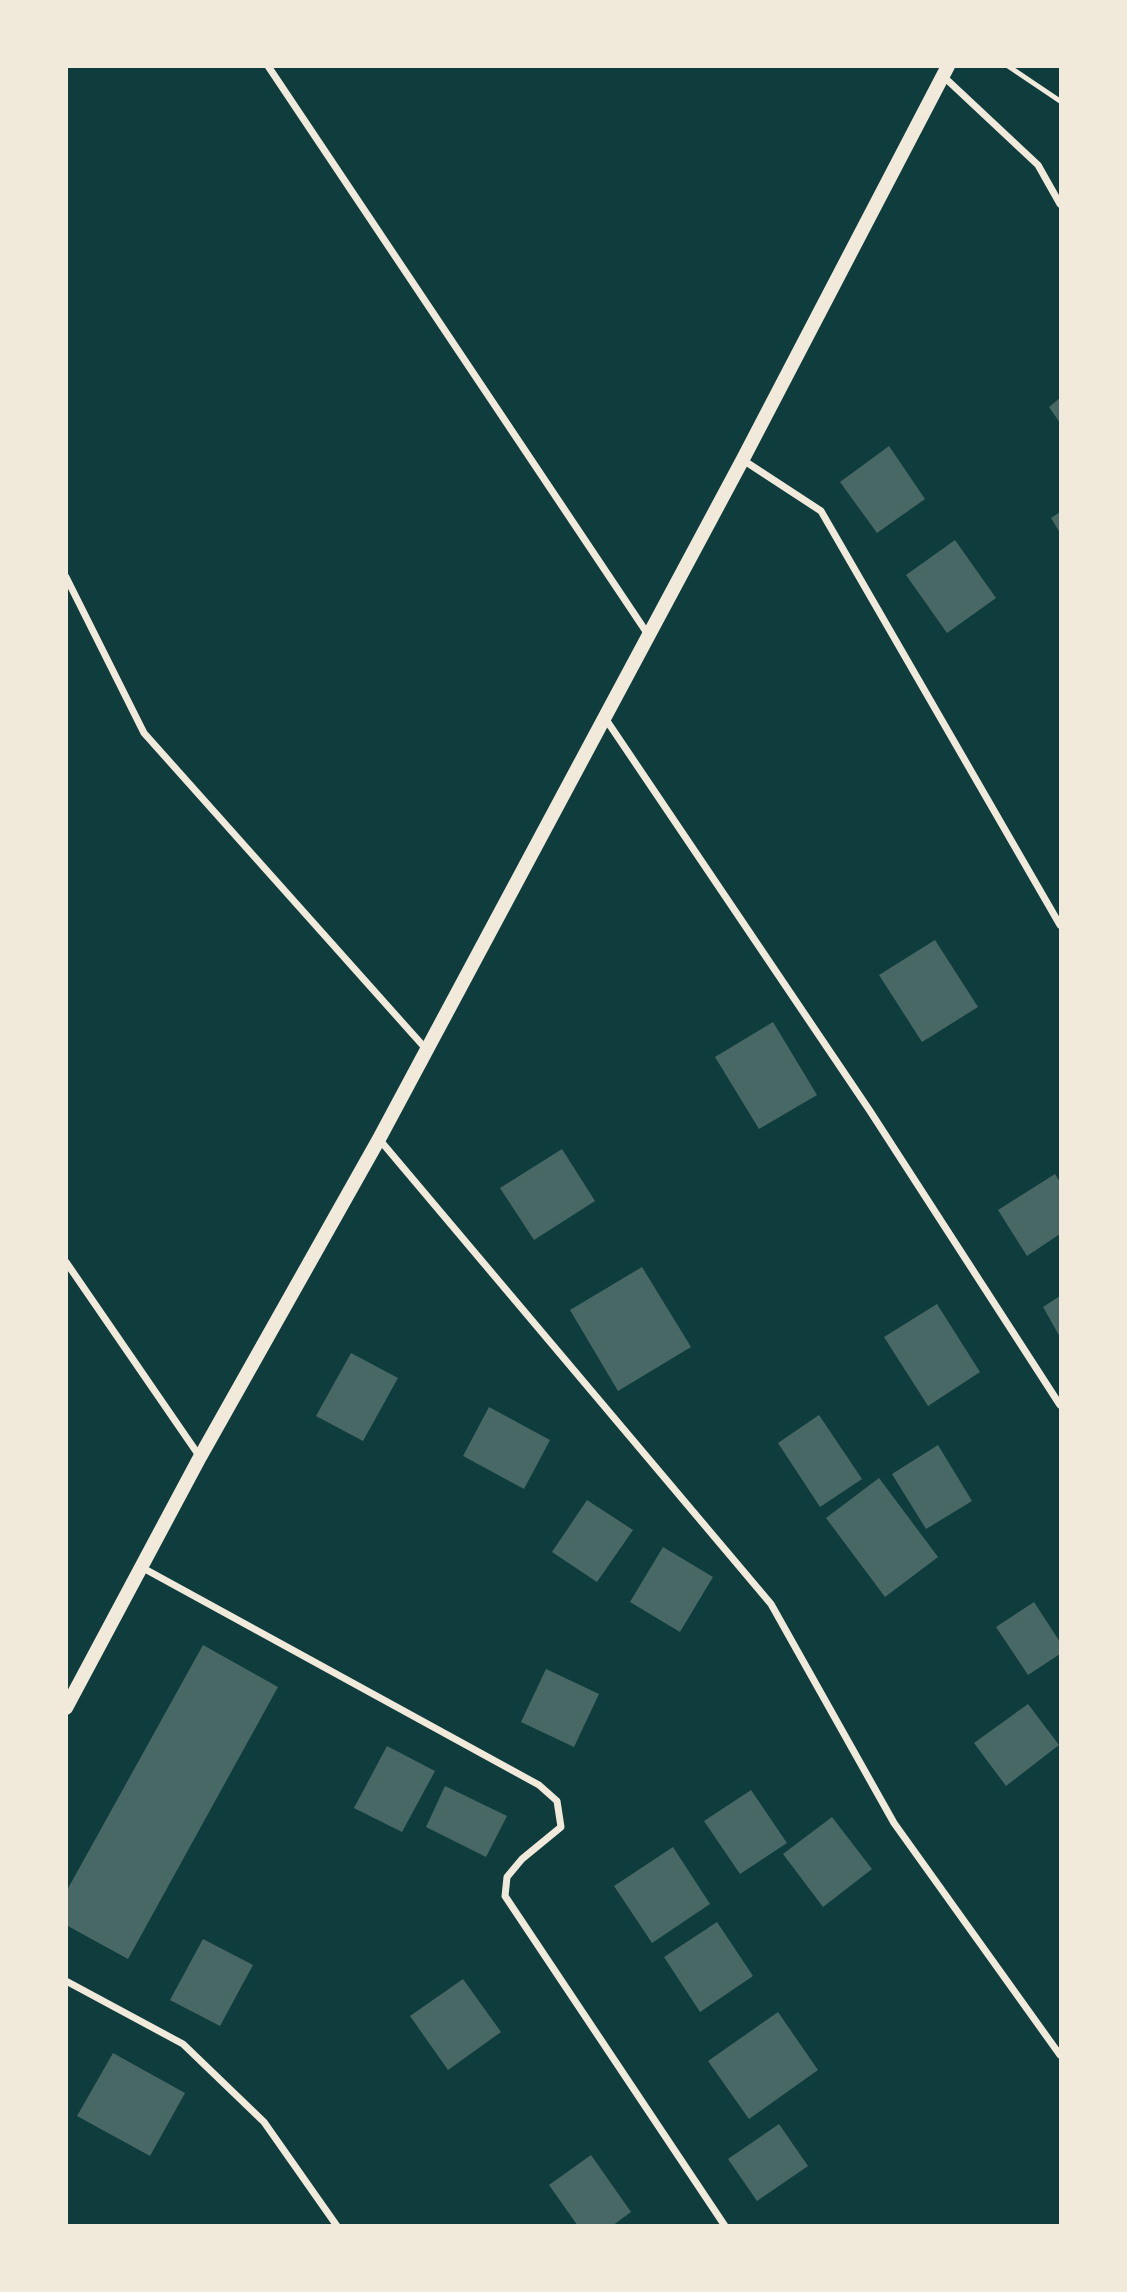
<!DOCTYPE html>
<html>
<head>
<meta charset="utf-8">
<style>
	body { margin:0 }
	#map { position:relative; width:1127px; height:2292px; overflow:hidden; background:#0f3d3e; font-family:Barlow,sans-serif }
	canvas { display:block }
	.frame { position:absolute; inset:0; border:68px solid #f1e9da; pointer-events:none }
</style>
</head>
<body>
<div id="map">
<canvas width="1127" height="2292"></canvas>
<div class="frame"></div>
</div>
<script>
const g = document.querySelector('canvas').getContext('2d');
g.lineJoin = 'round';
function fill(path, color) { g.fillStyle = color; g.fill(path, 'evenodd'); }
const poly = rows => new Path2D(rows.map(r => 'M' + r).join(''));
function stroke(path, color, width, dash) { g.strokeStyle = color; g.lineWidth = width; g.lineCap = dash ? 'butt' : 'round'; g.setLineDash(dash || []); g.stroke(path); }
const building = poly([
	[1060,398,1060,423,1049,407],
	[889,446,925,499,877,533,840,482],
	[1060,512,1060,533,1051,518],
	[955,540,996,598,947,633,906,575],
	[935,940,978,1007,922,1042,879,975],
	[773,1022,817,1095,759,1129,715,1057],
	[562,1149,595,1201,534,1240,500,1188],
	[1055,1174,1060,1182,1060,1234,1027,1256,998,1210],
	[642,1267,691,1347,618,1391,570,1310],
	[1060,1296,1060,1337,1043,1307],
	[937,1304,980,1372,928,1406,884,1337],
	[351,1353,398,1378,363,1441,316,1416],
	[489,1407,550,1440,524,1489,463,1456],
	[819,1415,862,1479,820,1507,778,1443],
	[938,1445,972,1501,926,1529,892,1474],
	[879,1478,938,1557,885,1597,826,1518],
	[587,1500,633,1530,597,1582,552,1552],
	[663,1547,713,1577,680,1632,630,1602],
	[1034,1602,1060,1642,1060,1654,1028,1675,996,1627],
	[203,1645,278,1687,128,1959,66,1925,66,1892],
	[546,1669,599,1694,574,1747,521,1722],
	[1028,1704,1059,1745,1006,1786,974,1743],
	[387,1746,435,1771,402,1832,354,1808],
	[445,1786,507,1816,486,1857,426,1827],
	[751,1790,787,1843,740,1874,704,1821],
	[832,1817,872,1869,823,1907,783,1854],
	[673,1847,710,1904,652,1943,614,1886],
	[717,1922,753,1976,700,2012,664,1957],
	[203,1939,253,1965,220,2026,170,2000],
	[463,1979,501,2032,448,2070,410,2016],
	[778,2012,818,2070,749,2119,708,2061],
	[113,2053,185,2093,150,2156,77,2116],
	[779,2124,808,2166,757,2201,728,2159],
	[591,2155,631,2212,612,2226,578,2226,549,2185]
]);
const service = poly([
	[1008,66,1060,101]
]);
const minor = poly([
	[268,66,647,633],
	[943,76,1038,165,1060,204],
	[743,460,821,511,1060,925],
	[66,577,144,733,426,1049],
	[605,718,870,1111,1060,1405],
	[379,1139,771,1604,894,1823,1060,2055],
	[66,1262,200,1457],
	[143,1568,539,1785,557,1801,561,1827,522,1859,507,1877,505,1896,725,2226],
	[66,1981,183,2044,264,2122,337,2226]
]);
const secondary = poly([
	[66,1708,200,1457,379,1139,743,459,948,66]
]);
fill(building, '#486865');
stroke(service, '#f1e9da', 5);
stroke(minor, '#f1e9da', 7);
stroke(secondary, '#f1e9da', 14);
</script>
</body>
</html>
